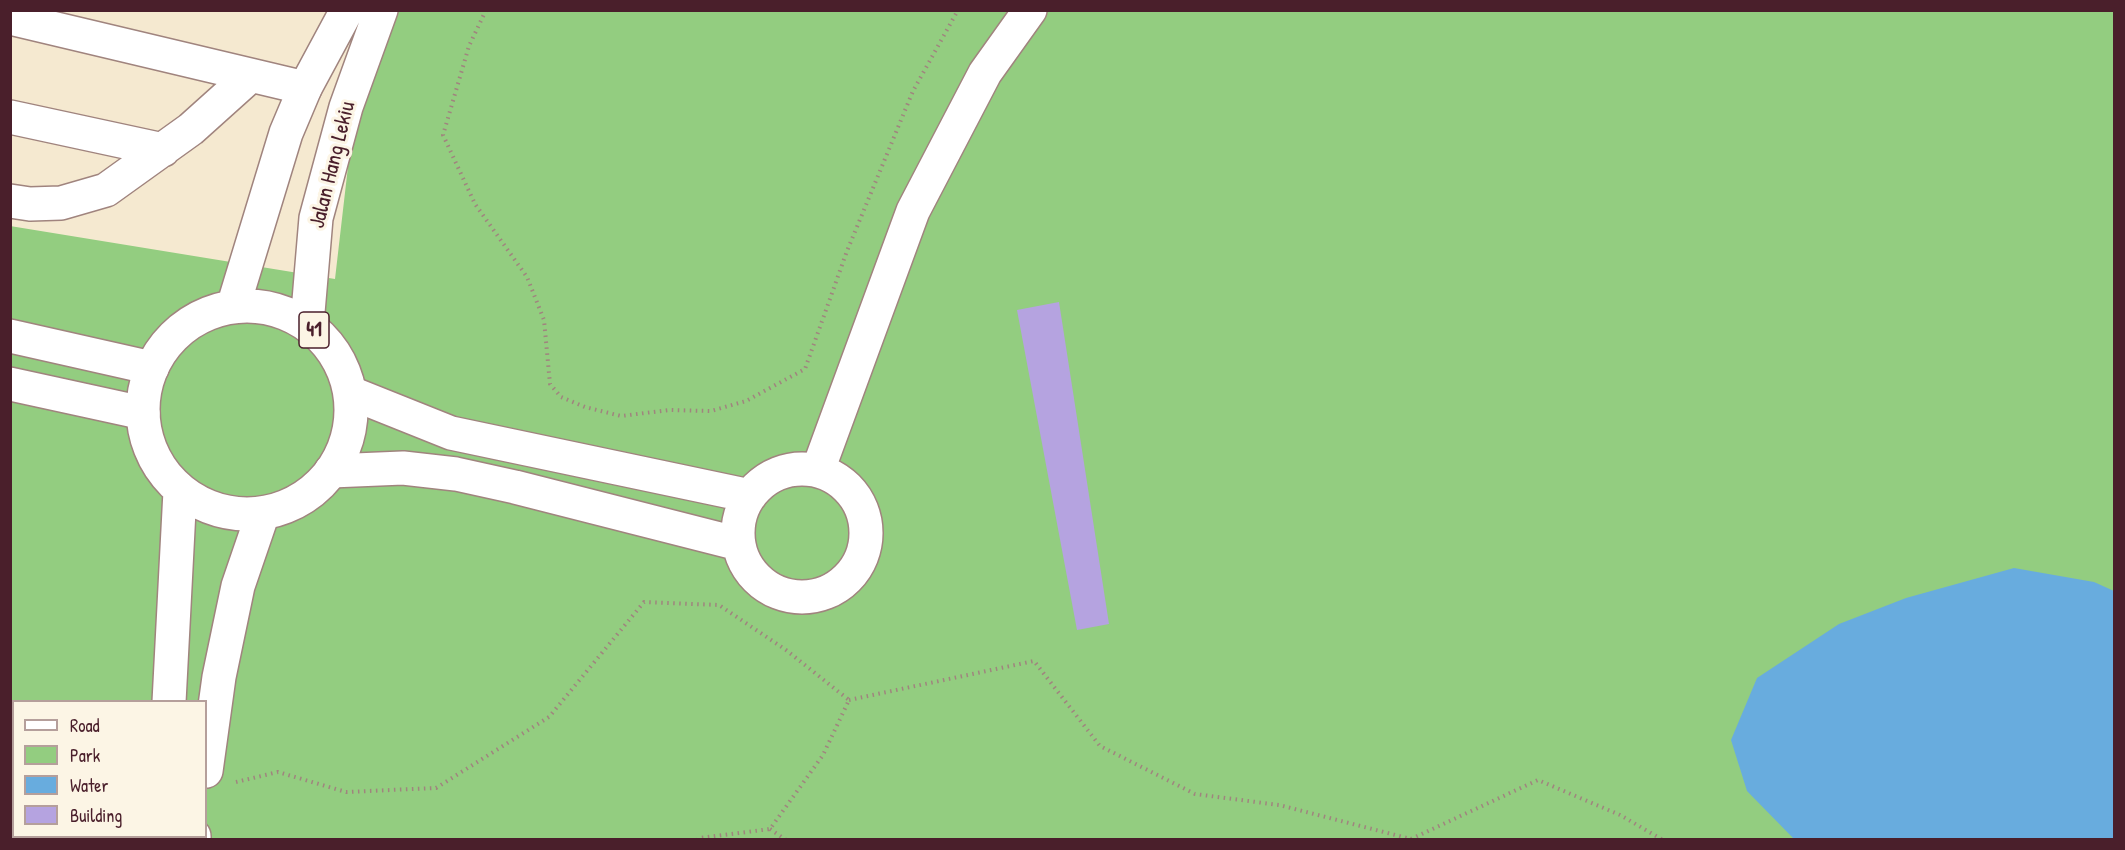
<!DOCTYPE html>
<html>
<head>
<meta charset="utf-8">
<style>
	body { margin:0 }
	#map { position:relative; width:2125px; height:850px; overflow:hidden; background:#f5e9d0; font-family:"Patrick Hand",sans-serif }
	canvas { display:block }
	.frame { position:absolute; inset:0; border:12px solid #4a1f2b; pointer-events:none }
	.legend { position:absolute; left:12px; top:700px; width:195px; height:138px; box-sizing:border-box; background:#fcf5e5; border:2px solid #b59f9b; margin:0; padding:8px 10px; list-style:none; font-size:18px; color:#4a1f2b }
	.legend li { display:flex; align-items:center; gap:12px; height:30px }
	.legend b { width:30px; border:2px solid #b59f9b }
</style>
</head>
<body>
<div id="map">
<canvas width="2125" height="850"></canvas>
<div class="frame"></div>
<ul class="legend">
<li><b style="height:8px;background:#fff"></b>Road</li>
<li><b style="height:16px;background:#93cd80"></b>Park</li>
<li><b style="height:16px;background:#68acde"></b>Water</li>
<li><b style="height:16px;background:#b5a3e0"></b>Building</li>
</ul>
</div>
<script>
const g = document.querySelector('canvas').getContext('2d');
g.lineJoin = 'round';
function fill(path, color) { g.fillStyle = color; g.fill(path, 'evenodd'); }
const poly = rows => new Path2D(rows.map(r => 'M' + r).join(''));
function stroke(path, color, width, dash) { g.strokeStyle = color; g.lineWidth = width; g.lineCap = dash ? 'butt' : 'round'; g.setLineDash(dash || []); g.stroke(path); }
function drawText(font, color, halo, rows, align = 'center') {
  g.font = font + ' "Patrick Hand",sans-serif'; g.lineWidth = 6; g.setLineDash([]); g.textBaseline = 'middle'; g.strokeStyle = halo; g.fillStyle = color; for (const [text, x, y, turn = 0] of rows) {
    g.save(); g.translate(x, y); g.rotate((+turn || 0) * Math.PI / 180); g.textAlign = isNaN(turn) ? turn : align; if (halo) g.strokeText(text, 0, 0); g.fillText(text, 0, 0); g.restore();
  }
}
const green = poly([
	[366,11,2114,11,2114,839,11,839,10,226,335,279],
	[14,702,206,702,206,836,14,836]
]);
const water = poly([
	[2014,568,2094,582,2114,591,2114,839,1794,839,1747,791,1731,740,1757,678,1839,624,1906,598]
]);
const building = poly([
	[1059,302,1109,624,1077,630,1017,310]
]);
const path = poly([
	[486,10,469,46,443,135,475,204,527,277,544,320,550,384,561,397,585,407,621,416,669,410,711,411,746,401,805,369,847,251,913,91,958,10],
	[849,700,1034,661,1100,746,1195,794,1279,805,1411,839,1538,780,1620,815,1663,840],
	[236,782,278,772,346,792,436,788,549,717,644,602,719,605,786,650,849,700,823,755,770,829,700,838,697,840],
	[770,829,786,840]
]);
const minor = poly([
	[10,18,305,88],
	[10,117,163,150],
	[10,201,30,204,61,203,106,190,191,129,250,76],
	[10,336,152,368],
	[10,384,143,413],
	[351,393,451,433,750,496],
	'738 533a64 64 0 1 1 128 0a64 64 0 1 1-128 0Z',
	[818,470,913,211,985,73,1030,10],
	[331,471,403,468,456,474,515,487,739,544],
	[10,798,14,799],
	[84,836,87,840]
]);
const highway = poly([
	'143 410a104 104 0 1 1 208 0a104 104 0 1 1-208 0Z',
	[233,307,286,133,305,88,347,10],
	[307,324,316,218,346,107,381,10],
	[169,702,180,491],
	[206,771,219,677,238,586,263,513],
	[165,840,165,836],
	[194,840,194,836]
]);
const shields = [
	[314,330,30]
];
const shieldNames = [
	["41",314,330]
];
const streetNames = [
	["Jalan Hang Lekiu",333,165,-76]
];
fill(green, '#93cd80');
fill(water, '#68acde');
fill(building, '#b5a3e0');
stroke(minor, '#a0847e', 36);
stroke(highway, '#a0847e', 36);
stroke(path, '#a0847e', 4, [1.5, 4.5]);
stroke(minor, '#fff', 33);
stroke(highway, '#fff', 33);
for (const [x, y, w] of shields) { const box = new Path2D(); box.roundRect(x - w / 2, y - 18, w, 36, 4.5); g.fillStyle = '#fcf5e5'; g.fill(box); stroke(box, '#4a1f2b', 1.5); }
drawText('bold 21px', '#4a1f2b', null, shieldNames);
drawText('22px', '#4a1f2b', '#fcf5e5', streetNames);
</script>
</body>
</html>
